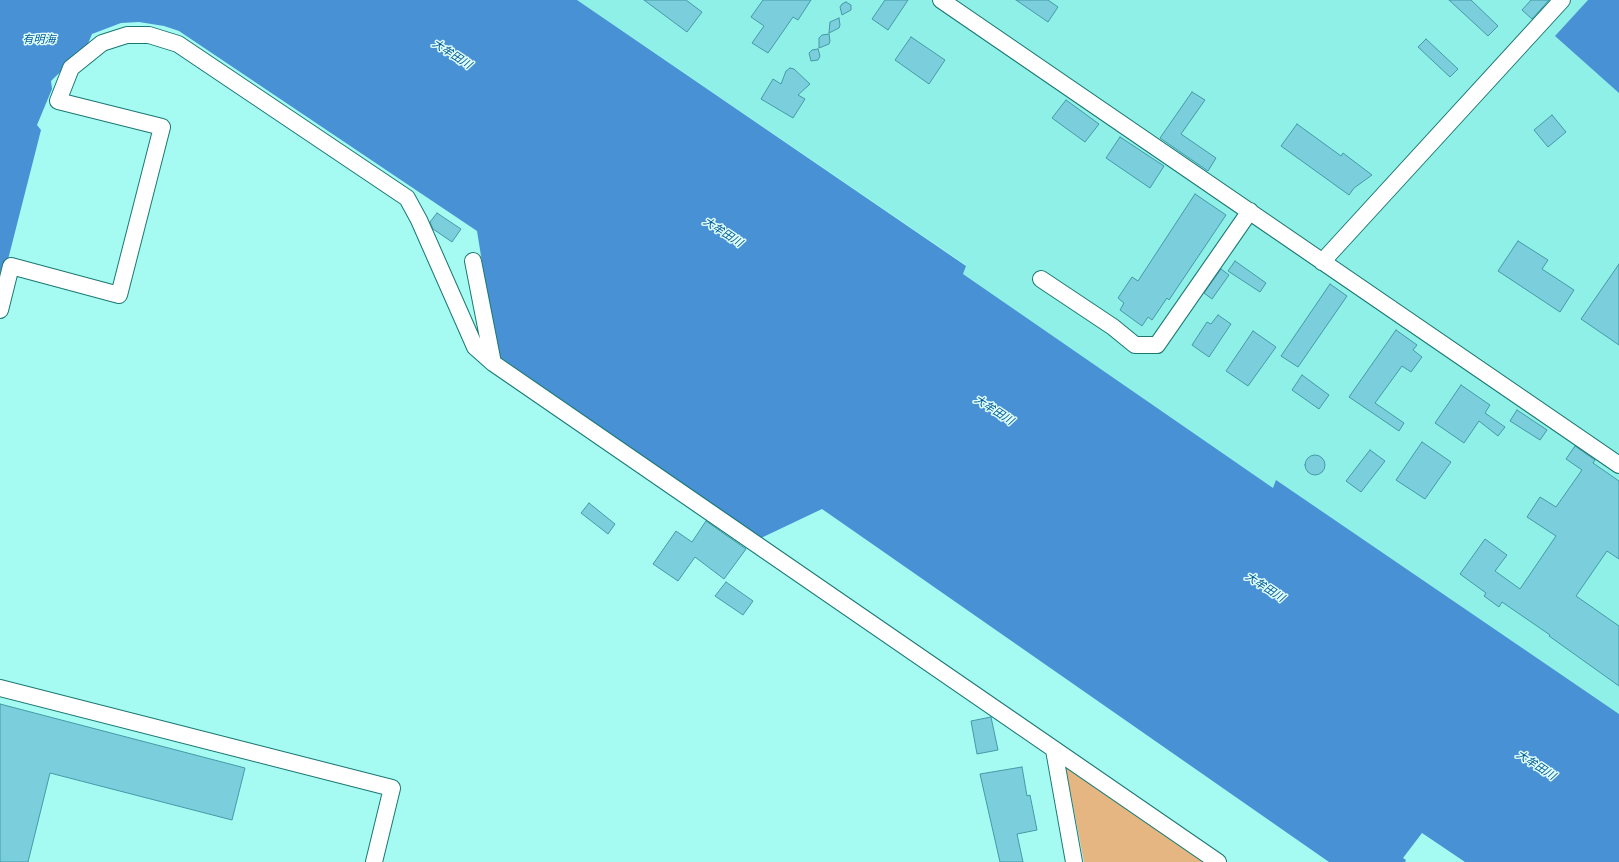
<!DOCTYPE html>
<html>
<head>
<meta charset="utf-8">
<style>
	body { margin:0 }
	canvas { display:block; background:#a5faf2 }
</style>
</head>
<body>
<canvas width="1619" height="862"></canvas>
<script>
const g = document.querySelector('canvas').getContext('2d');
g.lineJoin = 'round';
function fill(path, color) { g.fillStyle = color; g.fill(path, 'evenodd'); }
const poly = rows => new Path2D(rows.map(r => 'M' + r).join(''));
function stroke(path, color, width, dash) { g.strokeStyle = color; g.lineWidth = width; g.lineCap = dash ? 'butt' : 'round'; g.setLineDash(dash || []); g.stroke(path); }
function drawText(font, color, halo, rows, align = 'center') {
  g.font = font + ' Commissioner,"Noto Sans JP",sans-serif'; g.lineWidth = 3; g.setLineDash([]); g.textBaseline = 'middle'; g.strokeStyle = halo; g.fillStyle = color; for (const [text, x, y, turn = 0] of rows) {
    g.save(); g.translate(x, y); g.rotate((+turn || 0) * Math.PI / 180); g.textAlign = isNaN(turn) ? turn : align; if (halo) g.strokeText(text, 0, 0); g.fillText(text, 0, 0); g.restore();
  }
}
const built = poly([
	[577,0,1619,0,1619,714,1277,481,1273,489,963,274,966,265]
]);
const green = poly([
	[1065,764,1206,862,1084,862]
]);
const water = poly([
	[0,0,577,0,966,266,963,274,1273,488,1276,480,1619,714,1619,862,1465,862,1422,833,1403,858,1406,860,1405,862,1329,862,822,509,761,538,497,355,477,231,179,31,164,26,139,22,121,23,92,34,87,46,51,81,52,89,37,125,41,130,0,291],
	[1588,0,1619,0,1619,93,1555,36]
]);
const building = poly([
	[644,0,686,0,702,12,687,32,644,0],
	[763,0,811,0,798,20,793,17,768,53,752,43,764,26,751,17,763,0],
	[885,0,908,0,888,30,872,19,885,0],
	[1016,0,1048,0,1058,7,1048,22,1016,0],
	[1449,0,1471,0,1498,26,1488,36,1449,0],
	[1531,0,1549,0,1532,19,1522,10,1531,0],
	[846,2,851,5,851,10,842,15,840,7,842,4,846,2],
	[839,18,840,25,839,28,829,33,830,22,839,18],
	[829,34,830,41,829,44,819,48,819,38,822,35,829,34],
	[911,37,945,60,929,84,895,60,911,37],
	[1426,39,1458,69,1450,77,1418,47,1426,39],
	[818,49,820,56,818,60,811,61,809,53,812,50,818,49],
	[790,68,794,69,810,84,798,95,805,99,793,118,761,99,773,79,781,84,786,71,790,68],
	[1192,92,1205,100,1181,134,1216,158,1208,171,1160,138,1192,92],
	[1066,100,1099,124,1085,142,1052,118,1066,100],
	[1552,115,1566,132,1548,147,1534,130,1552,115],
	[1297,124,1341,156,1343,153,1372,175,1354,188,1349,195,1281,146,1297,124],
	[1120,137,1164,166,1150,188,1106,158,1120,137],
	[1195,194,1226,215,1169,300,1167,298,1152,320,1148,317,1142,326,1120,310,1124,303,1118,298,1132,277,1138,281,1195,194],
	[437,213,461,229,452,242,433,229,430,222,437,213],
	[1518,241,1548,260,1542,269,1574,290,1560,312,1498,271,1518,241],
	[1235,261,1266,283,1260,292,1228,271,1235,261],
	[1619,264,1619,345,1581,319,1619,264],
	[1221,269,1229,275,1212,299,1204,293,1221,269],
	[1330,284,1347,296,1298,367,1281,356,1330,284],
	[1218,315,1231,324,1209,357,1192,345,1207,322,1211,324,1218,315],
	[1396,330,1417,345,1413,350,1422,357,1411,372,1402,366,1375,403,1404,423,1399,431,1349,397,1396,330],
	[1253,331,1276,347,1248,386,1226,371,1253,331],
	[1302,375,1329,395,1319,409,1292,390,1302,375],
	[1461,385,1490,405,1485,413,1505,427,1498,436,1479,421,1464,443,1435,423,1461,385],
	[1517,410,1547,430,1540,440,1510,421,1517,410],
	[1422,442,1451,462,1425,499,1396,480,1422,442],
	[1575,446,1595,460,1593,463,1619,481,1619,559,1607,551,1576,596,1619,626,1619,686,1549,636,1550,635,1502,602,1499,607,1484,596,1486,593,1460,574,1485,539,1507,555,1495,571,1520,589,1556,536,1527,517,1540,497,1556,507,1582,470,1566,459,1575,446],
	[1370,450,1385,461,1361,492,1346,481,1370,450],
	'1305 465a10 10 0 1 1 20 0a10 10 0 1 1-20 0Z',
	[589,503,615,524,608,534,581,513,589,503],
	[706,521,746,549,724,579,695,557,678,581,653,564,676,531,692,542,706,521],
	[726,582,753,601,743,615,715,596,726,582],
	[0,704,245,768,232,820,50,773,28,862,0,862,0,704],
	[991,717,998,750,977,754,971,721,991,717],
	[1022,767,1027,796,1030,795,1037,830,1017,834,1023,862,1000,862,980,774,1022,767]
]);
const minor = poly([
	[941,0,1619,465],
	[473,261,493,363],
	[1322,262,1562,0],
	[1041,279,1113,327,1135,345,1157,345,1250,211],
	[0,310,11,266,119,295,162,127,58,101,71,68,102,43,127,35,149,35,178,44,407,198,419,220,475,347,493,363,1218,862],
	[0,688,392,788,374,862],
	[1054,750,1074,862]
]);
const waterNames = [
	["有明海",39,39],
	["大牟田川",452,54,33],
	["大牟田川",723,232,33],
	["大牟田川",994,410,33],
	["大牟田川",1265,587,33],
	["大牟田川",1536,765,33]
];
fill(built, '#8ff0e7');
fill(green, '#e5b682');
fill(water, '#4891d5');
fill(building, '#7bcedb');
stroke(building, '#459aa7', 1);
stroke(minor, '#1b7873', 18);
stroke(minor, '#fff', 16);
drawText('italic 11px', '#005896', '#ddfdf9', waterNames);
</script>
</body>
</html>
